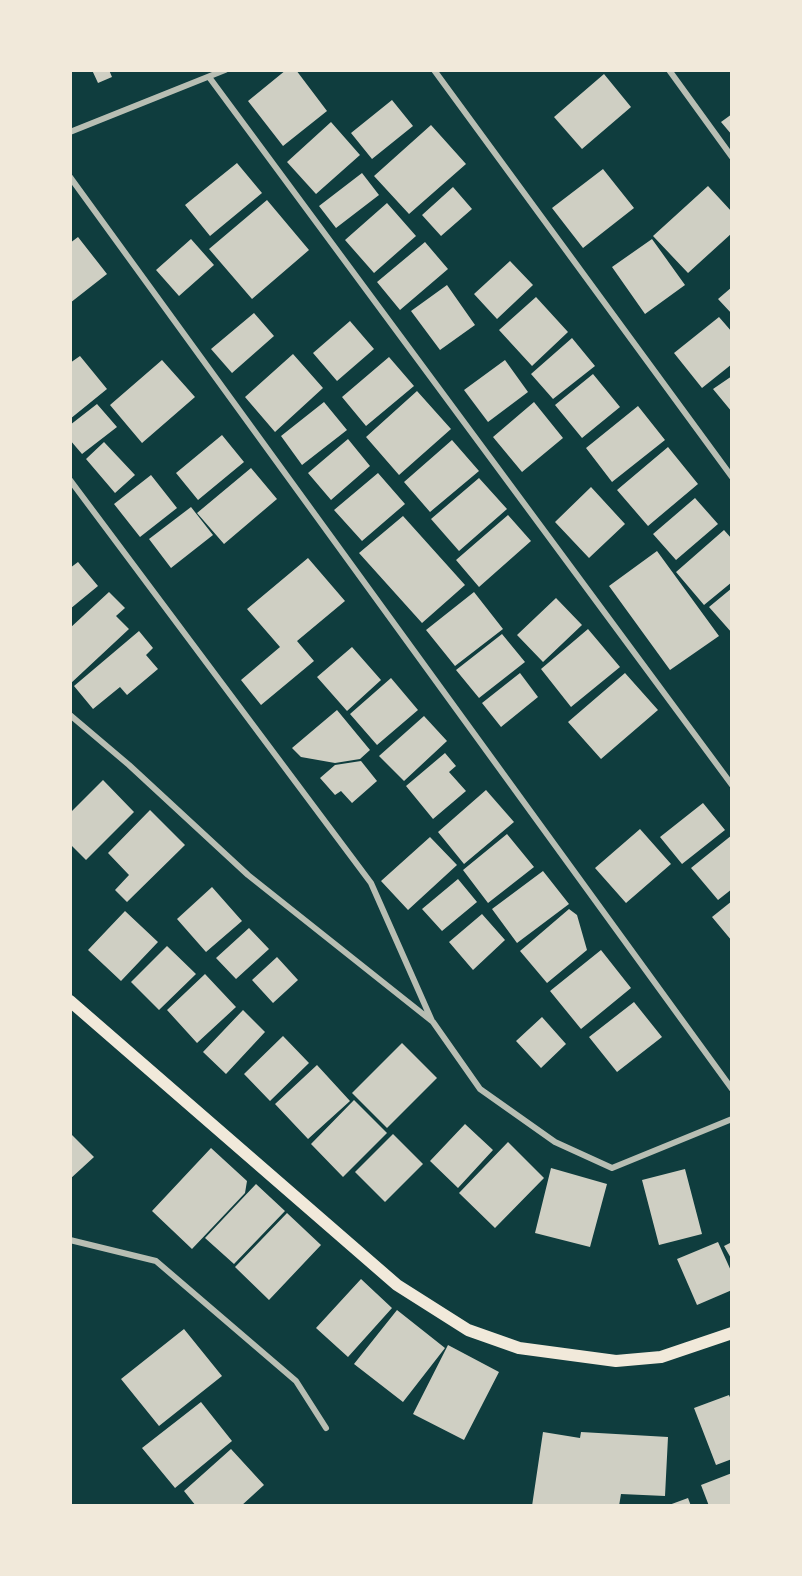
<!DOCTYPE html>
<html>
<head>
<meta charset="utf-8">
<style>
	body { margin:0 }
	#map { position:relative; width:802px; height:1576px; overflow:hidden; background:#0f3d3e; font-family:Barlow,sans-serif }
	canvas { display:block }
	.frame { position:absolute; inset:0; border:72px solid #f1e9da; pointer-events:none }
</style>
</head>
<body>
<div id="map">
<canvas width="802" height="1576"></canvas>
<div class="frame"></div>
</div>
<script>
const g = document.querySelector('canvas').getContext('2d');
g.lineJoin = 'round';
function fill(path, color) { g.fillStyle = color; g.fill(path, 'evenodd'); }
const poly = rows => new Path2D(rows.map(r => 'M' + r).join(''));
function stroke(path, color, width, dash) { g.strokeStyle = color; g.lineWidth = width; g.lineCap = dash ? 'butt' : 'round'; g.setLineDash(dash || []); g.stroke(path); }
const building = poly([
	[92,70,109,70,112,77,98,83],
	[286,70,296,70,327,111,283,146,248,101],
	[604,74,631,107,582,149,554,117],
	[392,100,413,126,372,159,351,133],
	[732,114,732,135,721,122],
	[331,122,360,155,316,194,287,162],
	[431,125,466,164,409,214,374,176],
	[237,163,262,193,210,236,185,205],
	[603,169,634,208,583,248,552,208],
	[362,173,379,195,336,228,319,206],
	[708,186,732,212,732,233,688,273,653,236],
	[453,187,472,209,441,236,422,215],
	[267,200,309,250,252,299,209,249],
	[387,203,416,236,374,273,345,240],
	[78,237,107,274,70,303,70,243],
	[191,239,214,265,179,296,156,270],
	[652,239,685,285,645,314,612,267],
	[425,242,448,269,400,310,377,282],
	[510,261,533,285,497,319,474,294],
	[447,285,475,325,440,350,411,311],
	[732,287,732,314,718,299],
	[536,297,568,332,532,366,499,330],
	[254,313,274,336,232,373,211,349],
	[719,317,732,332,732,364,702,388,674,353],
	[350,321,374,349,337,381,313,353],
	[572,338,595,366,553,399,531,374],
	[293,354,323,388,275,432,245,397],
	[80,356,107,389,70,419,70,363],
	[389,357,414,386,366,426,342,397],
	[162,360,195,397,142,443,110,405],
	[505,360,528,392,488,422,464,390],
	[593,374,620,407,582,438,555,405],
	[732,376,732,412,713,389],
	[417,391,451,429,399,475,366,437],
	[324,402,347,430,302,465,281,436],
	[534,402,563,438,522,472,493,437],
	[97,404,117,427,82,454,70,440,70,425],
	[638,406,665,440,612,482,586,448],
	[222,435,244,462,198,500,176,473],
	[348,439,370,466,331,500,308,473],
	[452,440,479,471,430,512,404,482],
	[104,442,135,475,115,493,86,459],
	[668,447,698,484,648,526,617,490],
	[251,468,277,499,224,544,197,513],
	[378,473,405,504,362,541,334,510],
	[151,475,177,508,140,537,114,504],
	[479,478,507,509,459,551,431,519],
	[591,487,625,524,589,558,555,522],
	[695,498,718,524,676,560,653,534],
	[191,507,213,535,171,568,149,539],
	[508,515,531,541,479,587,456,560],
	[403,516,465,585,422,623,359,553],
	[724,530,732,539,732,582,704,605,676,572],
	[657,551,719,636,670,670,609,586],
	[308,558,345,601,297,641,314,661,261,705,241,680,280,647,247,609],
	[78,562,98,586,70,609,70,568],
	[732,588,732,633,709,607],
	[109,592,125,608,116,616,129,629,70,684,70,628],
	[474,592,503,629,455,666,426,630],
	[556,598,582,625,543,662,517,635],
	[588,629,620,667,571,707,541,669],
	[139,631,153,648,146,655,158,669,127,695,120,687,93,709,74,686],
	[502,634,525,662,479,698,456,670],
	[352,647,381,680,347,711,317,677],
	[520,673,538,697,501,727,482,703],
	[625,673,658,710,601,759,568,722],
	[391,678,418,710,377,745,350,714],
	[337,710,370,750,360,759,335,763,301,757,292,748],
	[424,716,447,741,404,781,379,756],
	[445,753,456,766,449,772,466,791,433,819,406,786],
	[361,761,377,781,352,803,341,791,335,795,320,778,335,765],
	[103,780,134,812,86,860,70,844,70,813],
	[486,790,514,822,464,864,438,832],
	[703,803,725,830,682,864,660,837],
	[150,810,185,845,127,902,115,890,129,875,108,853],
	[640,829,671,864,626,903,595,868],
	[507,834,534,867,488,903,463,870],
	[732,835,732,889,718,900,691,868],
	[430,837,457,865,408,910,381,881],
	[543,871,569,904,517,943,492,909],
	[458,879,477,902,442,931,422,909],
	[212,887,242,921,206,952,177,919],
	[732,901,732,941,712,917],
	[569,909,577,915,587,950,547,983,520,951],
	[125,911,158,942,121,981,88,950],
	[482,914,505,940,473,970,449,942],
	[249,928,269,949,236,979,216,958],
	[167,946,196,974,159,1010,131,982],
	[601,950,631,988,581,1029,550,991],
	[277,957,298,980,273,1003,252,980],
	[205,974,236,1007,197,1043,167,1010],
	[634,1002,662,1037,617,1072,589,1037],
	[243,1010,265,1032,226,1074,203,1052],
	[542,1017,566,1044,541,1068,516,1041],
	[283,1036,309,1063,270,1101,244,1074],
	[402,1043,437,1078,387,1128,352,1093],
	[317,1065,350,1101,308,1139,275,1104],
	[354,1100,387,1133,343,1177,311,1144],
	[465,1124,493,1150,458,1188,430,1161],
	[70,1133,94,1157,70,1179],
	[393,1134,423,1164,385,1202,355,1172],
	[508,1142,544,1178,495,1228,459,1193],
	[211,1148,247,1181,245,1193,192,1249,152,1211],
	[551,1168,607,1184,590,1247,535,1233],
	[685,1169,702,1234,659,1245,642,1180],
	[256,1184,285,1211,234,1264,205,1238],
	[287,1213,321,1245,269,1300,235,1267],
	[718,1242,732,1273,732,1290,697,1305,677,1259],
	[732,1242,732,1260,724,1246],
	[361,1279,392,1308,348,1357,316,1328],
	[397,1310,445,1348,403,1402,354,1364],
	[184,1329,222,1376,159,1426,121,1379],
	[448,1345,499,1372,464,1440,413,1414],
	[729,1395,732,1402,732,1459,716,1465,694,1408],
	[201,1402,232,1441,175,1488,142,1448],
	[543,1432,580,1438,581,1432,668,1437,665,1496,621,1494,619,1506,532,1506],
	[231,1449,264,1485,241,1506,196,1506,184,1491],
	[732,1473,732,1506,709,1506,701,1485],
	[688,1498,691,1506,669,1506,669,1505]
]);
const minor = poly([
	[434,70,732,477],
	[669,70,732,157],
	[209,77,732,785],
	[70,132,225,70],
	[70,177,732,1089],
	[70,480,371,883,432,1021],
	[70,715,129,765,248,875,433,1022,480,1089,555,1142,612,1168,732,1119],
	[70,1240,156,1261,296,1381,326,1428]
]);
const secondary = poly([
	[70,1001,397,1285,468,1330,519,1348,616,1361,661,1357,732,1333]
]);
fill(building, '#cfcfc3');
stroke(minor, '#b8beb3', 6);
stroke(secondary, '#f1e9da', 12);
</script>
</body>
</html>
